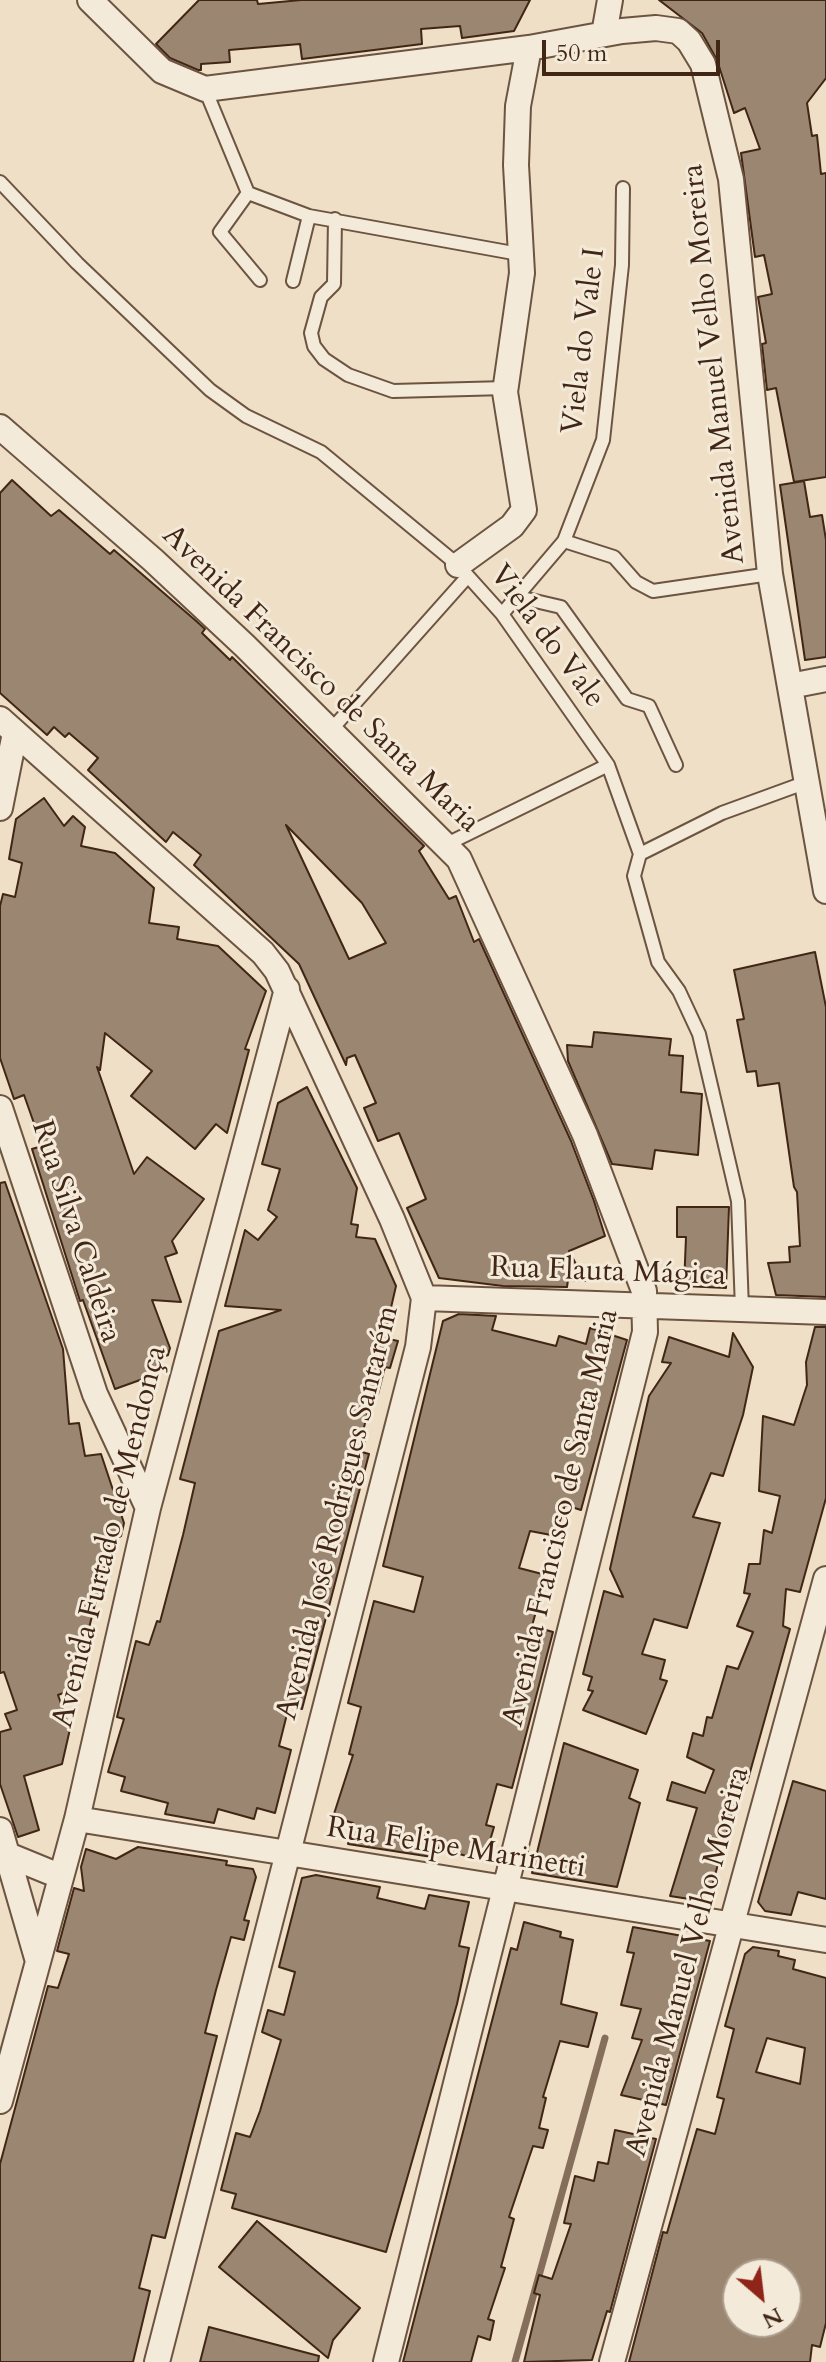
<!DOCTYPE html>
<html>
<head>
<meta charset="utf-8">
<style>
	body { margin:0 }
	#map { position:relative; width:826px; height:2362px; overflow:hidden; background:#eedfc6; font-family:Cardo,serif }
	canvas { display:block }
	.north { position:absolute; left:722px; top:2258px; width:80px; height:80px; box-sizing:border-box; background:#f4eada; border:2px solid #ac9c8b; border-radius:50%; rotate:152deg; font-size:22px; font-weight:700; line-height:32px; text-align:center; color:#412615 }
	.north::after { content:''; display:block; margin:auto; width:28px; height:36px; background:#8f2418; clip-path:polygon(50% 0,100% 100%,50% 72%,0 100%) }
	.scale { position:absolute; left:542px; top:40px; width:178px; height:36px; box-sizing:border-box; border:4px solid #412615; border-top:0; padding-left:10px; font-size:24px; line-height:28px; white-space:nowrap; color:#412615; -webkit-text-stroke:6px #f4eada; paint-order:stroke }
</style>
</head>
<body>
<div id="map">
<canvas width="826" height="2362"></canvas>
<div class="north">N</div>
<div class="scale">50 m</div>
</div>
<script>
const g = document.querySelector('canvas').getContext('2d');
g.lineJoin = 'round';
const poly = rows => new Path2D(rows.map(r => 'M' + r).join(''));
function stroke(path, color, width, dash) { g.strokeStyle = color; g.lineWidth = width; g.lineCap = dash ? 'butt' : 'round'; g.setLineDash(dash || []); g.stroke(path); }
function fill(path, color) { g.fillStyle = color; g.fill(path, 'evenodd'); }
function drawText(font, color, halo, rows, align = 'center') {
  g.font = font + ' Cardo,serif'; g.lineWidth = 6; g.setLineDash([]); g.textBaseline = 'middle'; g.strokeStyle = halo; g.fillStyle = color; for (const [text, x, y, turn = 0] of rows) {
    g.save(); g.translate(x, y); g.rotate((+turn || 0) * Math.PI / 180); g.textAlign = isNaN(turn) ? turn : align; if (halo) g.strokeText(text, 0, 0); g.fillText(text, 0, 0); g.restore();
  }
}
const stream = poly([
	[515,2362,605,2038]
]);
const building = poly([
	[199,0,257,0,258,4,301,0,530,0,514,31,462,38,460,26,421,29,422,44,302,59,300,44,229,50,230,62,201,64,201,70,198,70,170,58,156,44,199,0],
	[659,0,826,0,826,78,807,103,812,136,817,135,821,174,826,173,826,477,794,482,776,388,767,390,762,344,766,343,758,297,772,294,764,255,755,257,741,153,760,149,745,108,734,113,717,60,702,33,659,0],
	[12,480,51,516,59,510,110,554,114,550,195,620,205,629,202,633,230,660,232,657,424,846,419,851,449,899,456,896,474,942,479,939,571,1141,594,1201,605,1236,569,1251,585,1281,568,1280,567,1287,503,1286,439,1278,407,1208,426,1199,399,1133,378,1141,364,1108,376,1103,355,1055,347,1058,346,1065,299,964,194,865,201,855,173,832,166,842,88,770,98,758,69,733,65,737,54,727,47,735,0,693,0,493,12,480],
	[286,825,362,903,386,943,349,959,286,825],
	[804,481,810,517,822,515,826,540,826,657,805,660,780,485,804,481],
	[44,798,64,826,73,816,85,827,81,846,115,853,154,888,149,923,179,927,177,939,218,946,266,991,245,1049,249,1050,227,1133,216,1124,195,1149,131,1096,152,1071,105,1033,100,1070,97,1067,134,1174,147,1157,204,1199,172,1241,177,1253,165,1257,181,1302,152,1300,170,1348,168,1355,157,1360,160,1369,152,1371,154,1375,115,1389,83,1300,80,1301,32,1149,42,1146,24,1095,14,1099,0,1058,0,906,3,894,15,897,22,863,9,859,16,819,44,798],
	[815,952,826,1007,826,1297,776,1295,768,1263,790,1262,789,1247,800,1246,797,1192,794,1187,779,1083,758,1086,756,1071,747,1072,737,1020,744,1019,734,970,815,952],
	[594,1032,671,1039,669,1055,683,1056,681,1092,702,1094,698,1155,655,1150,652,1169,612,1164,568,1061,567,1045,592,1047,594,1032],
	[307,1087,357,1188,351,1224,358,1225,356,1237,375,1239,396,1286,384,1338,398,1341,390,1368,385,1367,378,1394,373,1392,362,1435,366,1436,362,1452,369,1454,302,1709,289,1706,279,1746,291,1750,275,1813,257,1808,254,1819,218,1809,214,1823,165,1814,168,1803,121,1791,125,1777,108,1772,124,1719,117,1717,136,1641,149,1645,157,1621,160,1622,183,1535,195,1483,180,1479,219,1331,281,1310,225,1306,245,1230,258,1240,277,1217,268,1210,280,1169,262,1164,278,1103,307,1087],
	[5,1182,63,1349,69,1424,79,1423,85,1456,101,1454,124,1523,121,1536,108,1542,113,1565,105,1567,103,1572,79,1668,68,1672,74,1689,58,1695,70,1729,62,1764,24,1776,39,1830,18,1837,0,1784,0,1732,11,1729,5,1714,17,1710,4,1672,0,1673,0,1183,5,1182],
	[677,1207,729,1207,726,1288,684,1286,686,1237,677,1237,677,1207],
	[459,1314,496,1316,492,1330,556,1346,559,1336,586,1344,590,1328,627,1340,581,1510,565,1505,557,1530,553,1529,551,1535,530,1531,519,1568,546,1575,532,1626,553,1632,512,1788,497,1784,486,1825,494,1827,484,1861,435,1847,432,1857,348,1844,353,1823,333,1817,353,1755,349,1754,361,1707,348,1703,374,1601,414,1612,423,1577,383,1566,443,1321,459,1314],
	[815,1327,826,1327,826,1498,800,1592,786,1589,783,1626,790,1629,747,1783,743,1782,731,1817,712,1886,707,1884,702,1901,670,1896,697,1808,667,1800,672,1782,705,1793,714,1770,687,1757,693,1733,703,1736,707,1717,712,1718,727,1666,738,1669,753,1632,737,1626,750,1594,744,1593,749,1564,760,1564,764,1530,772,1533,780,1496,759,1491,763,1416,794,1425,807,1385,806,1362,815,1327],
	[733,1333,753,1367,743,1415,723,1476,711,1473,693,1517,720,1523,687,1628,654,1619,642,1654,665,1660,660,1679,667,1681,646,1734,583,1710,593,1691,588,1690,592,1677,583,1674,604,1591,623,1597,610,1569,649,1396,671,1363,662,1362,669,1337,729,1357,733,1333],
	[564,1743,638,1770,629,1798,640,1803,617,1887,532,1873,564,1743],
	[793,1781,826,1791,826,1899,798,1892,791,1915,765,1911,758,1902,793,1781],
	[138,1847,227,1861,226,1865,253,1869,256,1877,244,1920,249,1921,244,1940,231,1937,216,1990,205,2033,217,2036,165,2238,152,2235,139,2288,150,2291,133,2362,0,2362,0,2164,48,1986,58,1988,69,1954,57,1951,74,1888,84,1891,81,1867,86,1849,116,1859,138,1847],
	[316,1875,380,1887,377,1898,425,1909,429,1895,469,1902,459,1946,469,1948,457,2004,386,2252,232,2208,236,2194,221,2190,236,2133,250,2137,260,2111,281,2040,262,2032,268,2010,284,2015,295,1972,279,1967,302,1878,316,1875],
	[524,1922,561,1932,560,1937,573,1940,561,2004,597,2013,588,2047,560,2041,543,2097,546,2098,539,2128,548,2130,543,2148,533,2146,509,2217,514,2219,501,2267,505,2268,488,2319,494,2321,490,2340,478,2336,471,2362,403,2362,511,1948,517,1950,524,1922],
	[633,1927,710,1941,666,2105,621,2095,642,2040,632,2038,641,2009,621,2005,634,1953,627,1952,633,1927],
	[753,1947,779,1951,778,1956,795,1960,793,1969,826,1978,826,2323,820,2347,812,2345,810,2362,629,2362,663,2232,667,2233,697,2129,715,2134,724,2099,717,2097,734,2029,725,2026,745,1954,753,1947],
	[767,2038,805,2048,800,2084,756,2072,767,2038],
	[738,2274,786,2274,786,2322,738,2322,738,2274],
	[615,2130,656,2139,610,2312,607,2311,592,2360,524,2362,540,2295,534,2293,539,2275,552,2279,571,2224,564,2223,575,2176,594,2181,598,2162,608,2164,615,2130],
	[257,2221,360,2308,333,2340,328,2358,219,2267,257,2221],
	[209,2327,319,2356,318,2362,200,2362,209,2327]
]);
const service = poly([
	[205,89,248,193,309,216,519,254],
	[0,182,77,263,210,390,246,416,321,452,458,565,502,614,608,765,640,854,634,876,658,962,679,991,699,1034,738,1201,742,1309],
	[248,193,220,232,260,280],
	[335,219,334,284,321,297,311,333,314,346,324,359,348,375,393,391,506,388],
	[293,281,309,216],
	[564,541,614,557,636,582,653,591,770,574],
	[518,597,561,607,627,699,649,706,676,765],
	[502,614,564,541,603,440,622,265,623,188],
	[331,730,468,576],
	[447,844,608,765],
	[640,854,722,813,807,782]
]);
const minor = poly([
	[90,0,162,71,205,89,529,48,622,31,656,28,678,31,689,41,703,64,731,179,770,574,826,891],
	[604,34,610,0],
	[0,427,153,560,245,646,459,859,585,1135,644,1291,645,1332,386,2362],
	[458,565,512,526,524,510,505,392,522,273,516,165,518,106,529,48],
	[790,686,826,679],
	[0,719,263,953,277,971,392,1219,424,1298,418,1347,157,2362],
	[0,808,15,733],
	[0,1108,95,1394,148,1508],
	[424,1298,826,1312],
	[77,1819,826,1940],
	[0,1830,37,1958],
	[8,1855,52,1873,62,1871],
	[0,2101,77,1819,148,1508,287,989],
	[612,2362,826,1579]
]);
const streetNames = [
	["Viela do Vale I",585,341,-83],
	["Avenida Manuel Velho Moreira",715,364,-96],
	["Viela do Vale",546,637,53],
	["Avenida Francisco de Santa Maria",320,680,44],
	["Rua Silva Caldeira",75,1232,72],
	["Rua Flauta Mágica",608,1273,2],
	["Avenida José Rodrigues Santarém",339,1513,-76],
	["Avenida Francisco de Santa Maria",562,1518,-77],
	["Avenida Furtado de Mendonça",111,1537,-76],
	["Rua Felipe Marinetti",456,1849,9],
	["Avenida Manuel Velho Moreira",689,1962,-75]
];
stroke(stream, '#856f5b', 7);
fill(building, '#9b8671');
stroke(building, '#412615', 2);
stroke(service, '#6c5441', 16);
stroke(minor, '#6c5441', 28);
stroke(service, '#f4eada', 12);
stroke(minor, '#f4eada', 24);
drawText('30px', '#412615', '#f4eada', streetNames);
</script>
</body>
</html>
